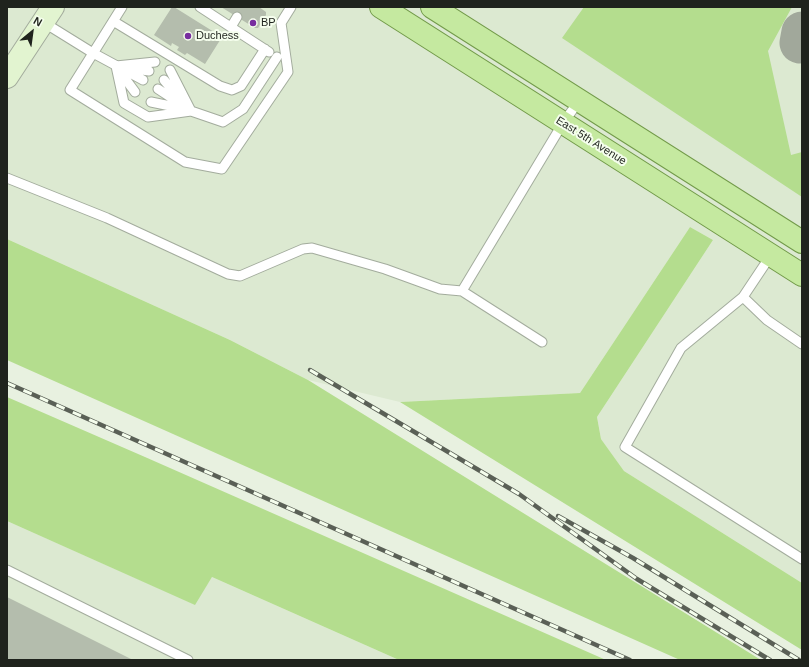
<!DOCTYPE html>
<html>
<head>
<meta charset="utf-8">
<style>
	body { margin:0 }
	#map { position:relative; width:809px; height:667px; overflow:hidden; background:#e8f1e0; font-family:Helvetica,sans-serif }
	canvas { display:block }
	.frame { position:absolute; inset:0; border:8px solid #1f231d; pointer-events:none }
	.north { position:absolute; left:12px; top:12px; width:40px; height:40px; -webkit-text-stroke:3px #f5feed; paint-order:stroke; rotate:29deg; font-size:11px; font-weight:700; line-height:16px; text-align:center; color:#1f231d }
	.north::after { content:''; display:block; margin:auto; width:14px; height:18px; background:#1f231d; clip-path:polygon(50% 0,100% 100%,50% 72%,0 100%) }
</style>
</head>
<body>
<div id="map">
<canvas width="809" height="667"></canvas>
<div class="frame"></div>
<div class="north">N</div>
</div>
<script>
const g = document.querySelector('canvas').getContext('2d');
g.lineJoin = 'round';
function fill(path, color) { g.fillStyle = color; g.fill(path, 'evenodd'); }
const poly = rows => new Path2D(rows.map(r => 'M' + r).join(''));
function stroke(path, color, width, dash) { g.strokeStyle = color; g.lineWidth = width; g.lineCap = dash ? 'butt' : 'round'; g.setLineDash(dash || []); g.stroke(path); }
function drawText(font, color, halo, rows, align = 'center') {
  g.font = font + ' Helvetica,sans-serif'; g.lineWidth = 4; g.setLineDash([]); g.textBaseline = 'middle'; g.strokeStyle = halo; g.fillStyle = color; for (const [text, x, y, turn = 0] of rows) {
    g.save(); g.translate(x, y); g.rotate((+turn || 0) * Math.PI / 180); g.textAlign = isNaN(turn) ? turn : align; if (halo) g.strokeText(text, 0, 0); g.fillText(text, 0, 0); g.restore();
  }
}
const built = poly([
	[7,7,802,7,802,583,624,471,601,439,597,417,713,240,690,227,580,393,400,402,308,380,230,340,7,239],
	[7,521,194,604,212,577,399,660,7,660]
]);
const green = poly([
	[584,7,792,7,768,51,791,155,802,152,802,197,562,38],
	[690,227,713,240,597,417,601,439,624,471,802,583,802,650,400,402,580,393],
	[7,239,230,340,308,380,761,660,680,660,7,360],
	[7,397,145,457,606,660,399,660,212,577,195,605,7,521]
]);
const taxiway = poly([
	[800,43,802,32]
]);
const building = poly([
	[172,7,174,7,222,37,205,64,187,53,185,55,177,50,179,47,172,43,171,46,154,35],
	[221,7,259,7,266,12,266,15,258,28,255,28],
	[7,597,133,660,7,660]
]);
const service = poly([
	[122,7,70,90,185,162,222,169,288,72,281,23,291,7],
	[200,7,269,52],
	[113,21,220,86,232,90,241,86,265,49],
	[43,22,93,53,143,80],
	[231,27,237,17],
	[116,66,124,103,148,117,191,111],
	[116,66,155,62],
	[128,68,149,71],
	[118,69,135,92],
	[170,70,191,111,223,122,243,109,277,57],
	[164,80,180,99],
	[158,89,181,104],
	[151,102,185,109],
	[7,178,107,218,228,274,240,276,303,249,312,248,385,269,440,289,462,291],
	[771,255,743,297,681,348,625,447,802,559],
	[743,297,767,320,802,344],
	[542,342,462,291,563,123,579,101],
	[7,570,188,660]
]);
const secondary = poly([
	[7,77,53,7]
]);
const primary = poly([
	[381,7,802,275],
	[432,7,802,242]
]);
const rail = poly([
	[310,370,519,494,637,579,770,660],
	[7,383,630,660],
	[558,516,633,558,799,660]
]);
const markers = [
	[253,23,4,"#772d9f"],
	[188,36,4,"#772d9f"]
];
const poiNames = [
	["BP",261,23],
	["Duchess",196,36]
];
const streetNames = [
	["East 5th Avenue",591,141,32]
];
fill(built, '#dce9d1');
fill(green, '#b4dd8e');
stroke(taxiway, '#a1a89b', 41);
fill(building, '#b4bdad');
stroke(service, '#a3ac9d', 11);
stroke(secondary, '#a3ac9d', 24);
stroke(primary, '#729a49', 24);
stroke(service, '#fff', 9);
stroke(secondary, '#e2f4d0', 22);
stroke(primary, '#c5e9a0', 22);
stroke(rail, '#5a6056', 4.5);
stroke(rail, '#f5feed', 3, [9]);
for (const [x, y, r, color] of markers) { const dot = new Path2D(); dot.arc(x, y, r, 0, 2 * Math.PI); g.fillStyle = color; g.fill(dot); stroke(dot, '#f5feed', 1.5); }
drawText('11px', '#1f231d', '#f5feed', poiNames, 'left');
drawText('11px', '#1f231d', '#f5feed', streetNames);
</script>
</body>
</html>
